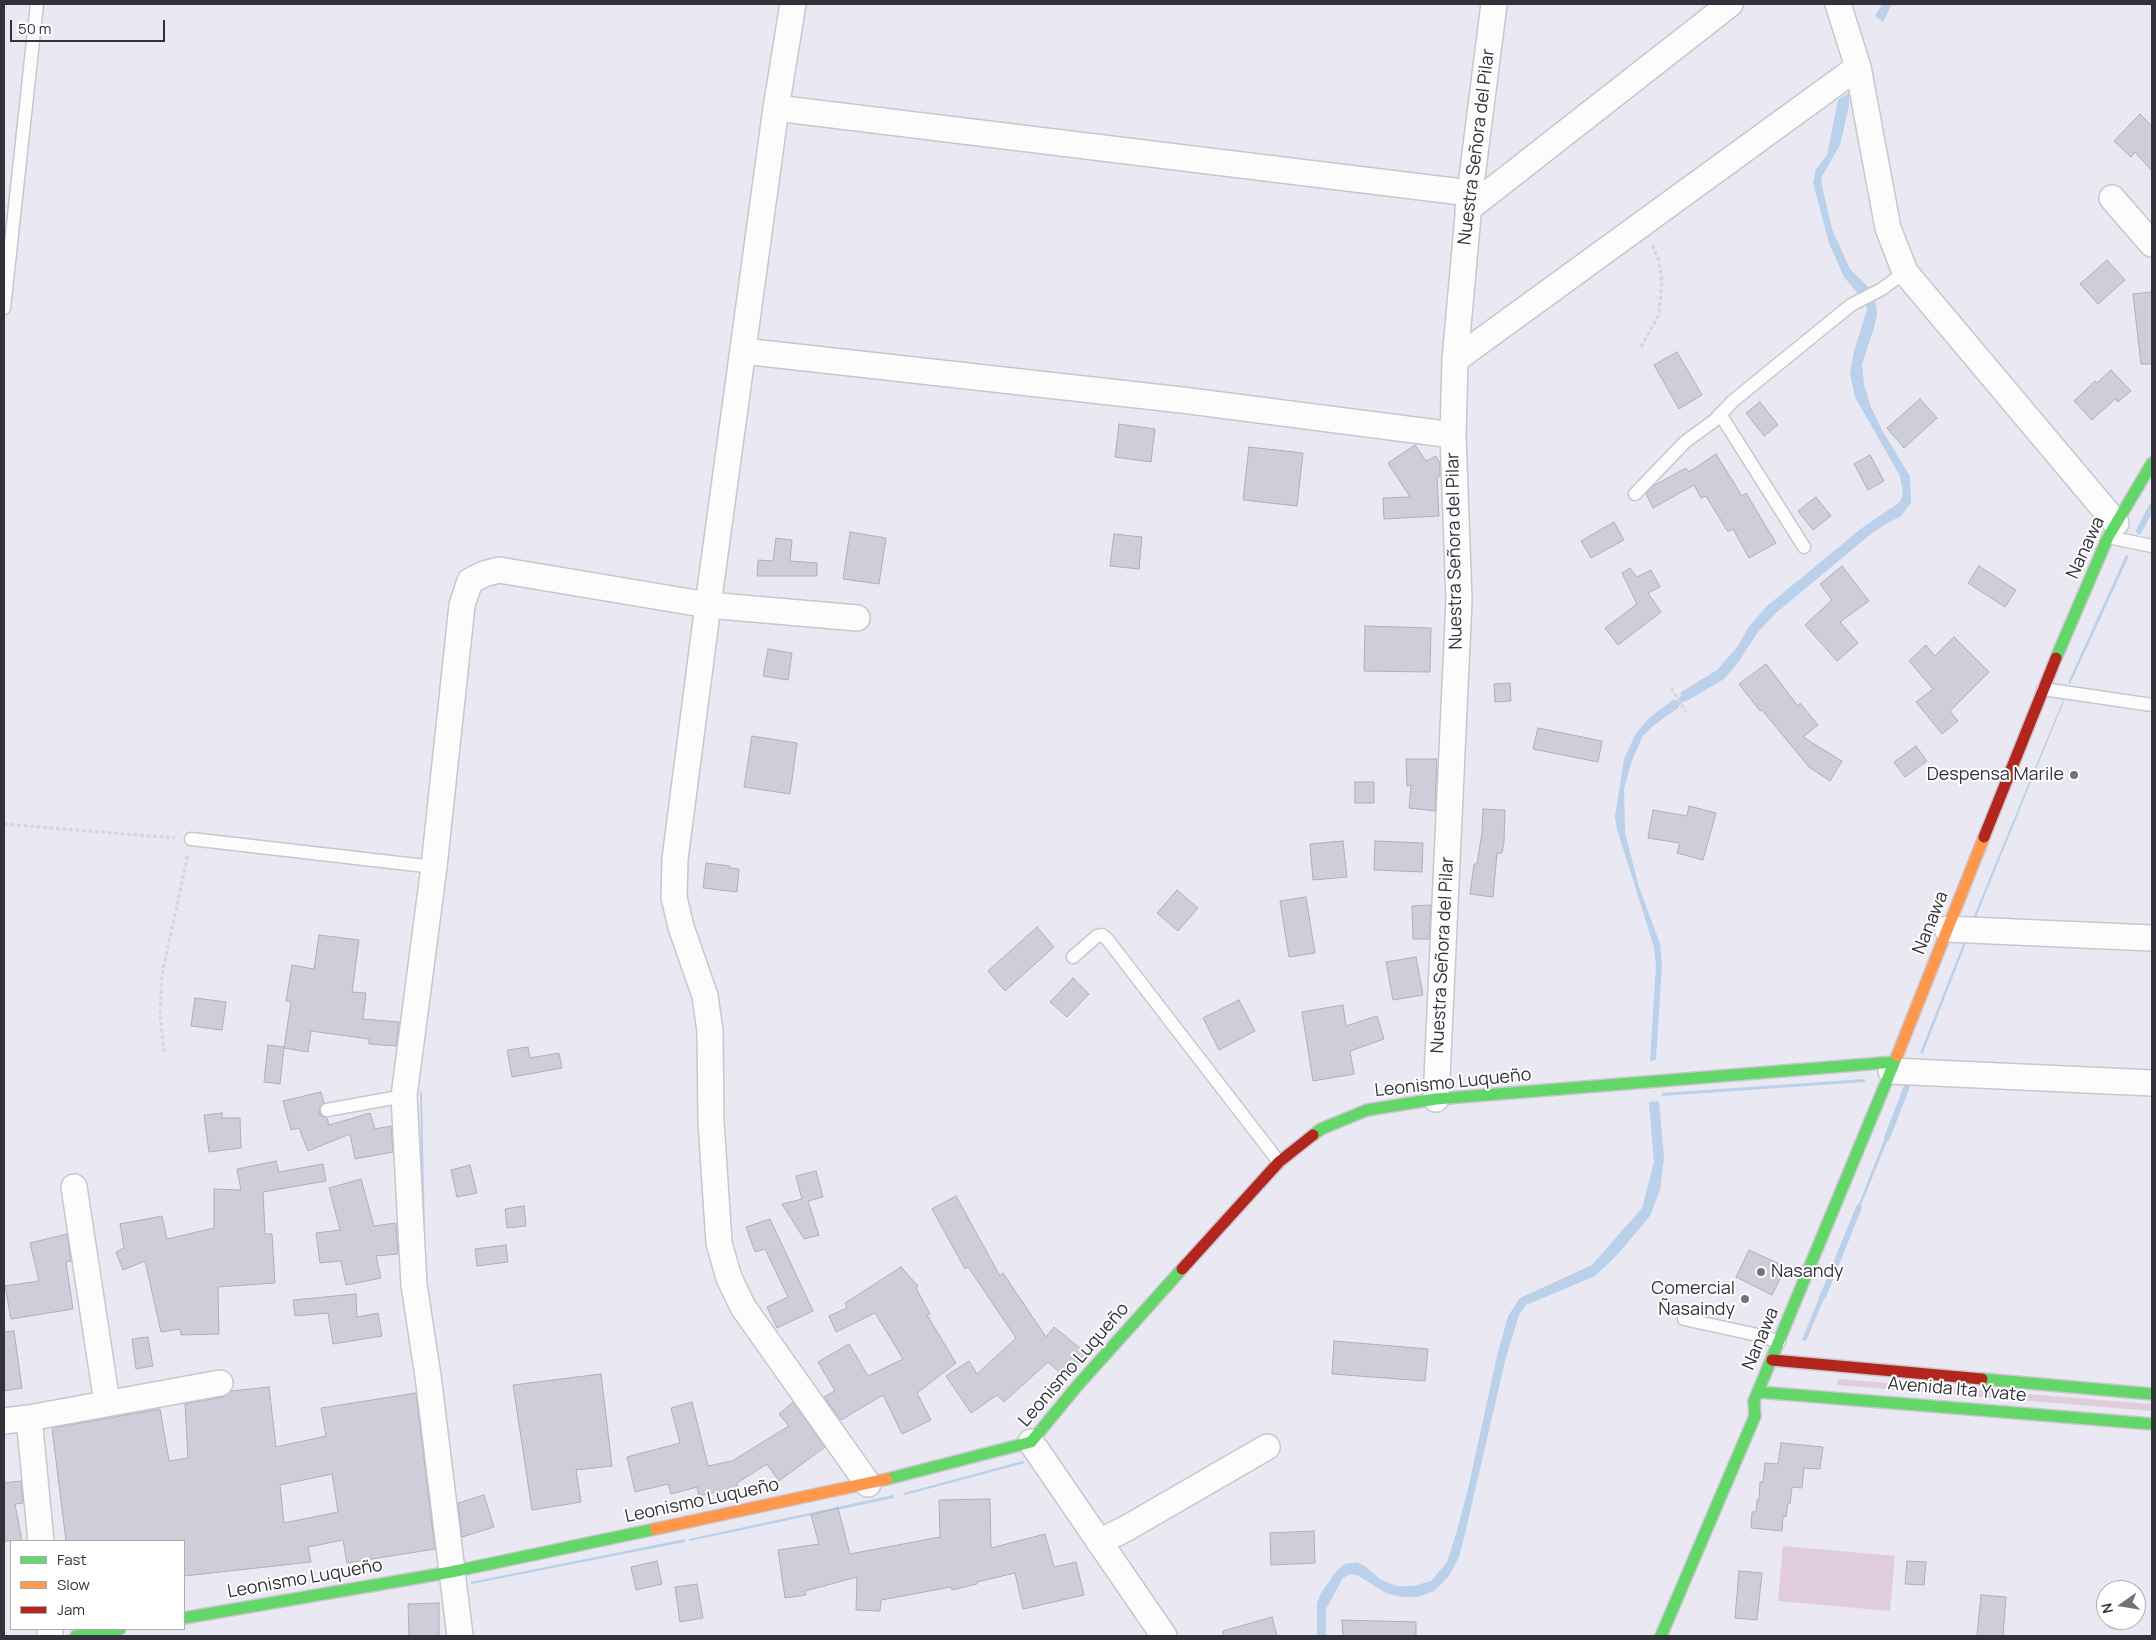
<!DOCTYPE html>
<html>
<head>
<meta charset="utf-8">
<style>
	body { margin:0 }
	#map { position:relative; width:2156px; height:1640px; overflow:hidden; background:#eae8f2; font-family:Manrope,sans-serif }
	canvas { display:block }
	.frame { position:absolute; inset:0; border:5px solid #333139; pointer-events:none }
	.legend { position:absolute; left:10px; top:1540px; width:175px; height:90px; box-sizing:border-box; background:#fff; border:1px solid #adadb0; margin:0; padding:6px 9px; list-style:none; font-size:15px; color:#333139 }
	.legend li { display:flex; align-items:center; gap:10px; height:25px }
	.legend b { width:25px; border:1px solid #adadb0 }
	.north { position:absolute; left:2096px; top:1580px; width:50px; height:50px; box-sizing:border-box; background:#fff; border:1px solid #adadb0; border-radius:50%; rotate:257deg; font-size:14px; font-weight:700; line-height:20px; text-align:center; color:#333139 }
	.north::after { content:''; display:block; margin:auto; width:18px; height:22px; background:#73717a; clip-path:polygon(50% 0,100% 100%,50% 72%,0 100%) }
	.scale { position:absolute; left:10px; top:20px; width:155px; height:22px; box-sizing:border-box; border:2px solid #333139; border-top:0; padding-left:6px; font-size:15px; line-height:18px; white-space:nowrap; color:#333139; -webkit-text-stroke:4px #fff; paint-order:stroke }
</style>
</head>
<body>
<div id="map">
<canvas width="2156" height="1640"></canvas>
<div class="frame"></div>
<ul class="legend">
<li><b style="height:6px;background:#63d668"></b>Fast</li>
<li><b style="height:6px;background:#ff974d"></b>Slow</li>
<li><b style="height:6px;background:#b3261e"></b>Jam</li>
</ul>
<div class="north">N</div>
<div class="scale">50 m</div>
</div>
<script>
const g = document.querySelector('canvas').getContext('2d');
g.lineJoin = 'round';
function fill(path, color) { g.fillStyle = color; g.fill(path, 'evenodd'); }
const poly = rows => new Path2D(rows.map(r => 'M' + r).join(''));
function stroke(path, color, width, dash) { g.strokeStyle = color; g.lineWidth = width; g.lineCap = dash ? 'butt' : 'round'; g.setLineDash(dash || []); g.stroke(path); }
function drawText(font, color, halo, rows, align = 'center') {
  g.font = font + ' Manrope,sans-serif'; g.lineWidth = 4; g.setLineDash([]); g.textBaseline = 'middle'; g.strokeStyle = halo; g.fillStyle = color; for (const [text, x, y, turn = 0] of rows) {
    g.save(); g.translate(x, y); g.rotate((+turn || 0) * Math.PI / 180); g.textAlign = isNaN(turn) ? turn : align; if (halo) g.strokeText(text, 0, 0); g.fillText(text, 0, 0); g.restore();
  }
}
const green = poly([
	[1838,1379,2152,1404,2152,1411,1837,1385],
	[1783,1546,1895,1556,1890,1611,1778,1601]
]);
const water = poly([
	[1882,4,1892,4,1883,22,1875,16],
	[1849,93,1849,106,1840,145,1821,178,1823,190,1832,229,1850,269,1871,290,1876,305,1877,315,1874,328,1862,364,1864,385,1871,407,1882,430,1910,476,1911,503,1901,516,1884,525,1871,534,1776,613,1758,632,1737,664,1724,679,1685,702,1680,693,1717,670,1738,646,1750,625,1767,606,1862,528,1900,502,1903,494,1900,476,1855,397,1850,374,1854,351,1867,310,1865,302,1844,277,1829,243,1813,183,1816,169,1827,155,1838,100],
	[2126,555,2129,556,2070,684,2068,683],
	[1674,699,1679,707,1653,726,1643,736,1632,760,1624,789,1625,833,1639,887,1660,944,1662,964,1656,1060,1650,1061,1656,966,1654,947,1617,829,1615,817,1624,759,1636,733,1649,718],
	[2063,700,2064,701,1976,917,1974,916],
	[1964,942,1966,943,1923,1053,1920,1053],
	[1865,1079,1865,1082,1662,1096,1662,1093],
	[420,1092,422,1092,426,1284,423,1285],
	[1659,1101,1664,1158,1660,1190,1650,1216,1617,1255,1595,1276,1526,1305,1519,1315,1506,1357,1464,1538,1459,1557,1449,1576,1434,1591,1418,1597,1402,1597,1386,1593,1357,1575,1351,1574,1343,1578,1326,1609,1326,1636,1317,1636,1317,1603,1321,1593,1335,1573,1344,1564,1357,1562,1366,1567,1381,1580,1397,1586,1413,1586,1431,1581,1447,1562,1456,1534,1468,1489,1497,1356,1508,1316,1520,1298,1592,1265,1642,1208,1654,1162,1649,1102],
	[1888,1130,1891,1132,1857,1215,1855,1214],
	[1823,1288,1828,1289,1806,1341,1802,1340],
	[1023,1461,1025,1463,905,1495,904,1493],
	[893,1495,894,1498,689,1541,689,1539],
	[685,1539,685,1542,471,1584,471,1582]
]);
const stream = poly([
	[2139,531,2152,506],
	[1671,708,1688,694],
	[1887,1138,1909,1081],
	[1823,1296,1859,1207]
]);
const building = poly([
	[2140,114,2152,126,2152,171,2135,152,2131,157,2114,141,2140,114],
	[2107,260,2125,280,2098,304,2080,284,2107,260],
	[2152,292,2152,364,2141,364,2133,294,2152,292],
	[1677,352,1702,395,1679,409,1654,365,1677,352],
	[2111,370,2131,391,2118,402,2115,399,2092,420,2074,401,2095,381,2097,383,2111,370],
	[1920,399,1937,418,1904,448,1887,428,1920,399],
	[1760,402,1778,425,1764,436,1746,413,1760,402],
	[1119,424,1155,429,1151,462,1115,457,1119,424],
	[1415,445,1426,461,1436,456,1440,463,1440,476,1437,478,1439,516,1384,519,1383,498,1410,497,1388,463,1415,445],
	[1249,447,1303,453,1297,506,1243,500,1249,447],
	[1716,454,1742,496,1746,493,1776,543,1749,558,1733,529,1728,532,1706,496,1701,498,1694,485,1653,508,1646,494,1653,486,1686,468,1689,472,1716,454],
	[1870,455,1884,481,1868,490,1854,464,1870,455],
	[1816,497,1831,516,1813,530,1798,511,1816,497],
	[1614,522,1624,540,1591,558,1581,541,1614,522],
	[850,532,886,538,879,584,843,579,850,532],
	[1114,534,1142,537,1139,569,1110,566,1114,534],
	[776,538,792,540,790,561,817,563,817,576,757,576,758,560,773,561,776,538],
	[1842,566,1869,601,1840,622,1858,643,1837,661,1805,625,1832,600,1820,584,1842,566],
	[1979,566,2016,590,2005,607,1968,583,1979,566],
	[1630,568,1637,577,1651,570,1660,587,1648,593,1661,612,1618,645,1605,628,1637,604,1622,573,1630,568],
	[1365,626,1431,628,1430,672,1364,671,1365,626],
	[1954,637,1989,672,1950,711,1958,721,1942,734,1916,702,1933,689,1909,661,1926,645,1935,656,1954,637],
	[768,649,792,653,788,680,763,676,768,649],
	[1766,664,1798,706,1800,703,1818,725,1803,737,1842,761,1830,781,1809,767,1762,710,1760,711,1739,684,1766,664],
	[1510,683,1511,701,1495,702,1494,684,1510,683],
	[1538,728,1602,741,1598,762,1533,749,1538,728],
	[752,736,797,743,790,794,744,787,752,736],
	[1916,746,1927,761,1905,777,1894,762,1916,746],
	[1406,759,1437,759,1435,811,1409,808,1411,785,1407,786,1406,759],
	[1355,782,1374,782,1374,803,1355,803,1355,782],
	[1689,806,1716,813,1703,860,1677,853,1680,843,1648,838,1653,810,1687,816,1689,806],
	[1483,809,1505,810,1504,842,1502,853,1497,853,1493,897,1470,894,1474,864,1477,864,1482,833,1483,809],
	[1343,841,1347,877,1313,880,1310,844,1343,841],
	[1375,841,1423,843,1422,872,1374,870,1375,841],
	[706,863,730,866,730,868,739,869,737,892,703,888,706,863],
	[1177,890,1198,908,1178,931,1157,913,1177,890],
	[1306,897,1315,953,1289,957,1280,901,1306,897],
	[1431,905,1429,939,1413,939,1412,906,1431,905],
	[1037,927,1054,947,1005,991,988,971,1037,927],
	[319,935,359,940,352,992,366,993,363,1019,399,1022,396,1046,369,1044,369,1039,311,1031,308,1052,284,1048,291,1002,286,1001,292,965,314,969,319,935],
	[1416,957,1423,995,1393,1000,1386,962,1416,957],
	[1073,978,1089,994,1067,1017,1050,1002,1073,978],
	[195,998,226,1002,222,1030,191,1026,195,998],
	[1239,1000,1255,1031,1219,1050,1203,1018,1239,1000],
	[1343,1005,1346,1026,1377,1016,1384,1039,1350,1051,1354,1074,1313,1081,1302,1012,1343,1005],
	[268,1045,284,1047,280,1084,264,1082,268,1045],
	[528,1047,530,1058,559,1053,562,1068,512,1077,507,1050,528,1047],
	[321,1092,324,1103,320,1107,319,1112,321,1116,327,1118,329,1125,370,1113,375,1129,391,1126,393,1152,355,1159,350,1134,308,1151,299,1128,291,1130,283,1101,321,1092],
	[222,1113,222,1118,240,1118,241,1148,209,1152,204,1115,222,1113],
	[276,1161,279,1172,323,1164,326,1181,263,1192,265,1234,272,1234,275,1283,218,1287,219,1334,181,1335,180,1329,161,1332,145,1261,123,1270,116,1252,124,1248,120,1224,162,1216,167,1239,214,1228,214,1189,241,1190,237,1169,276,1161],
	[470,1165,477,1193,457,1197,451,1170,470,1165],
	[816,1171,823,1197,808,1201,819,1235,804,1239,782,1204,802,1199,796,1176,816,1171],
	[361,1179,374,1226,396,1223,398,1254,376,1256,381,1278,346,1285,341,1261,320,1263,316,1233,340,1230,329,1188,361,1179],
	[956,1196,1000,1276,1003,1273,1046,1337,1054,1327,1086,1353,1065,1377,1048,1362,1004,1402,997,1395,971,1413,946,1376,969,1361,977,1374,1016,1338,968,1267,965,1269,932,1209,956,1196],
	[524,1206,526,1226,507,1228,505,1209,524,1206],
	[770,1219,813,1311,777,1328,767,1307,788,1297,765,1249,755,1252,746,1227,770,1219],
	[67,1234,71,1261,66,1262,73,1309,11,1319,5,1286,39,1281,30,1243,67,1234],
	[506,1245,508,1262,477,1266,475,1249,506,1245],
	[1749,1250,1786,1267,1772,1295,1736,1277,1749,1250],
	[901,1267,918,1286,916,1288,930,1314,927,1315,956,1363,917,1393,931,1420,902,1434,883,1395,841,1420,824,1397,835,1391,818,1362,849,1344,868,1376,903,1359,875,1313,836,1332,829,1316,847,1308,845,1303,901,1267],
	[356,1294,357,1317,378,1313,382,1336,333,1344,328,1313,295,1316,293,1300,356,1294],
	[14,1331,22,1388,4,1391,4,1332,14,1331],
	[148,1337,153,1366,136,1369,132,1339,148,1337],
	[1334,1341,1428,1349,1425,1381,1332,1374,1334,1341],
	[601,1374,612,1466,576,1470,581,1502,532,1510,513,1385,601,1374],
	[269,1387,276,1447,326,1436,321,1408,416,1393,435,1549,347,1563,343,1540,308,1547,311,1562,184,1576,184,1541,66,1541,52,1428,160,1409,169,1461,188,1458,185,1404,223,1397,231,1391,269,1387],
	[332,1474,338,1512,284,1523,280,1485,332,1474],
	[692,1402,708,1466,732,1461,789,1426,779,1414,793,1402,825,1447,779,1481,767,1464,737,1483,738,1487,699,1496,697,1487,671,1494,668,1484,635,1492,627,1457,680,1443,671,1408,692,1402],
	[1781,1443,1823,1447,1820,1469,1804,1468,1802,1488,1792,1487,1790,1504,1788,1503,1786,1517,1783,1516,1782,1531,1751,1528,1752,1512,1756,1512,1757,1500,1759,1500,1760,1482,1763,1482,1765,1463,1778,1464,1781,1443],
	[21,1481,23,1503,15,1504,22,1541,4,1541,4,1483,21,1481],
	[484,1495,494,1527,462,1537,458,1503,484,1495],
	[990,1499,991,1548,1045,1534,1054,1567,1076,1562,1084,1595,1023,1609,1015,1573,977,1582,977,1584,952,1590,951,1587,881,1600,880,1611,856,1610,857,1577,805,1591,806,1595,785,1598,778,1550,819,1544,811,1515,838,1508,850,1554,940,1537,939,1500,990,1499],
	[1314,1531,1315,1563,1271,1565,1270,1533,1314,1531],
	[657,1561,662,1584,636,1590,631,1567,657,1561],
	[1907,1561,1926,1562,1924,1585,1905,1584,1907,1561],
	[1739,1571,1762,1573,1757,1620,1735,1618,1739,1571],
	[697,1584,703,1618,680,1622,675,1587,697,1584],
	[1981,1595,2006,1597,2003,1636,1977,1636,1981,1595],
	[439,1603,439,1636,409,1636,408,1604,439,1603],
	[1272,1617,1277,1636,1223,1636,1223,1631,1272,1617],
	[1342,1620,1416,1622,1416,1636,1343,1636,1342,1620]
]);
const path = poly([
	[1641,347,1659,314,1662,281,1658,258,1652,244],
	[1671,688,1686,712],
	[4,824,175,838],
	[164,1052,160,1014,162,975,188,854]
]);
const lane = poly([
	[4,308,37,4],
	[1720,414,1804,547],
	[1635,494,1685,442,1715,420,1733,401,1851,305,1882,289,1905,272],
	[2108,537,2152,546],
	[2043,689,2152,705],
	[191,839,434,867],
	[1073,957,1097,936,1102,935,1107,939,1279,1162],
	[327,1110,404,1096],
	[1684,1319,1762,1336,1779,1342]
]);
const street = poly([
	[793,4,776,108,708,605,675,859,674,897,681,927,705,996,710,1031,711,1122,719,1243,729,1278,743,1307,868,1484],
	[1838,4,1858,67,1888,228,1905,272,2116,523],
	[776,108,1470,193],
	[2112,198,2152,244],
	[1468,209,1730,4],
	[743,351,1182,400,1453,435],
	[1455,360,1858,67],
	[1947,929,2152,938],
	[1891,1071,2152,1083],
	[1436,1099,1459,600,1453,435,1455,360,1470,193,1494,4],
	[74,1187,107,1403],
	[29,1418,41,1541],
	[4,1421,29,1418,220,1383],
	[1031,1442,1164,1636],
	[1099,1542,1127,1528,1267,1447],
	[50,1629,50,1636],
	[460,1636,428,1376,414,1285,404,1096,434,867,462,605,470,581,484,574,499,570,708,605,857,618]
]);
const fast = poly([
	[2056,658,2108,537,2152,463],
	[1313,1135,1321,1129,1367,1110,1436,1099,1894,1062],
	[1982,1379,2152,1394],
	[1758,1392,2152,1424],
	[887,1479,1031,1442,1078,1385,1182,1269],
	[184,1618,451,1572,655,1529],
	[76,1636,120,1629],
	[1661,1636,1755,1416,1754,1401,1897,1056]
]);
const slow = poly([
	[1897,1056,1984,837],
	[655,1529,887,1479]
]);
const jam = poly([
	[1984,837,2056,658],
	[1182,1269,1279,1162,1313,1135],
	[1772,1360,1982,1379]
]);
const markers = [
	[2074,775,5,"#73717a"],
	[1761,1272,5,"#73717a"],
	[1745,1299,5,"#73717a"]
];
const streetNames = [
	["Nuestra Señora del Pilar",1477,147,-83],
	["Nanawa",2086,548,-65],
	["Nuestra Señora del Pilar",1455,551,-91],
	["Nanawa",1931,923,-68],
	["Nuestra Señora del Pilar",1443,955,-87],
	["Leonismo Luqueño",1453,1083,-6],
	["Nanawa",1761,1339,-67],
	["Leonismo Luqueño",1074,1365,-49],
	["Avenida Ita Yvate",1957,1390,5],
	["Leonismo Luqueño",702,1501,-12],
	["Leonismo Luqueño",305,1579,-10]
];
const poiNames = [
	["Despensa Marile",2064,775],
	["Nasandy",1771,1272,"left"],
	["Comercial",1735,1289],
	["Ñasaindy",1735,1310]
];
fill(green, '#e0ccdb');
fill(water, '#bad0eb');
stroke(stream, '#bad0eb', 6);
fill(building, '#cdceda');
stroke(building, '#afafb7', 1);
stroke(lane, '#c8c6ce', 15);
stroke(street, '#c8c6ce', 28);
stroke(fast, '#c8c6ce', 14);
stroke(slow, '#c8c6ce', 14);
stroke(jam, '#c8c6ce', 14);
stroke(path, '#d7d6d9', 3, [4, 2.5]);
stroke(lane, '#fcfcfd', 12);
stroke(street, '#fcfcfd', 25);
stroke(fast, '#63d668', 11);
stroke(slow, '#ff974d', 11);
stroke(jam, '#b3261e', 11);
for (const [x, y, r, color] of markers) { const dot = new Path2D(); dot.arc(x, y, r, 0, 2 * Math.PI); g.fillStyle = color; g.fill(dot); stroke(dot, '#fff', 2); }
drawText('18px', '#333139', '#fff', streetNames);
drawText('18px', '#333139', '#fff', poiNames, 'right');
</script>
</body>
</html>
